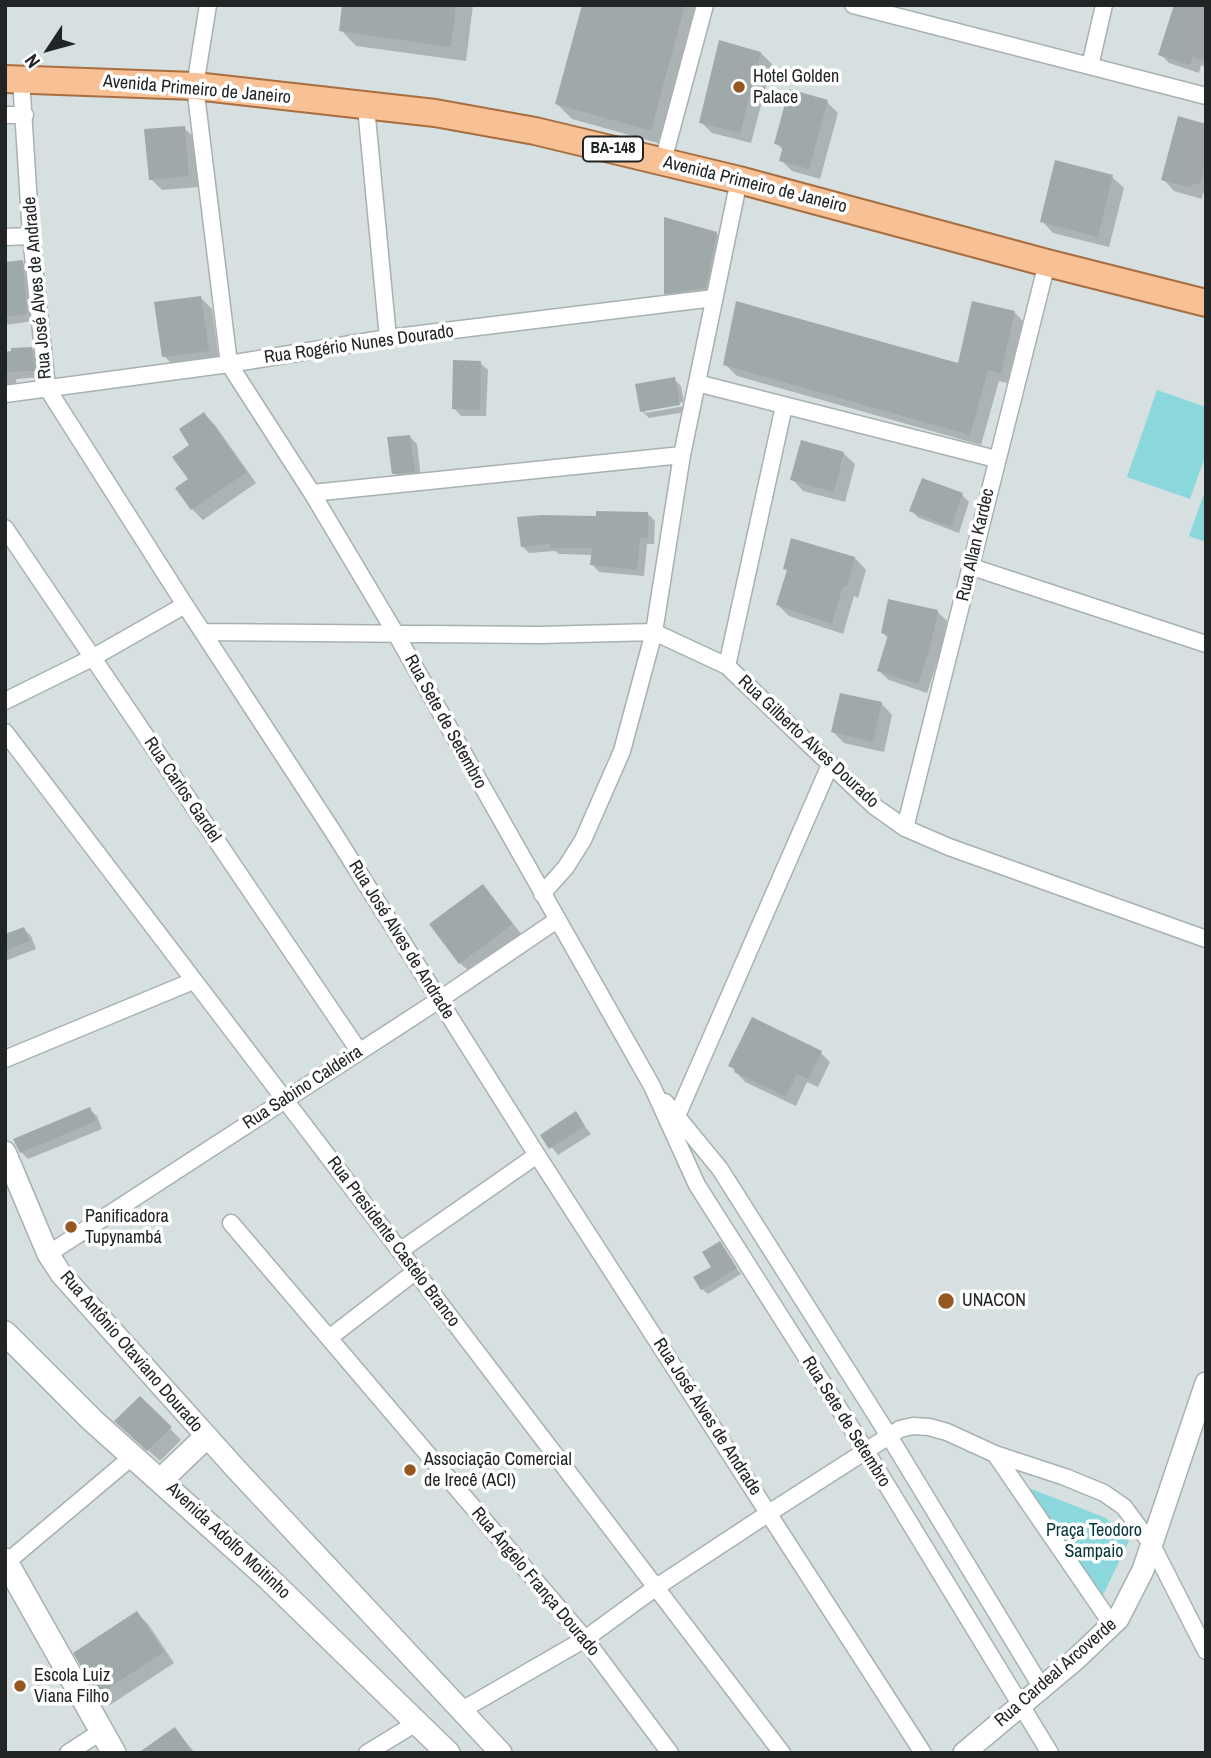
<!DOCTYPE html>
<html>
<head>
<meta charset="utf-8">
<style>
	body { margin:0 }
	#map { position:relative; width:1211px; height:1758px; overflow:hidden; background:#d7e0e1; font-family:"Archivo Narrow",sans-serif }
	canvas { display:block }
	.frame { position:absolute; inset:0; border:7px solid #212525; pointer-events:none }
	.north { position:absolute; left:14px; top:14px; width:70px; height:70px; -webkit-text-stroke:5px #fff; paint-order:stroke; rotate:234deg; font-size:19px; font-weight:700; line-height:28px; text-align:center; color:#212525 }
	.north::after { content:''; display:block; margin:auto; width:24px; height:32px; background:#212525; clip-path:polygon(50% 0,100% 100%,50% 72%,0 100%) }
</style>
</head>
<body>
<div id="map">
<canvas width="1211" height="1758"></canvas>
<div class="frame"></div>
<div class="north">N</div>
</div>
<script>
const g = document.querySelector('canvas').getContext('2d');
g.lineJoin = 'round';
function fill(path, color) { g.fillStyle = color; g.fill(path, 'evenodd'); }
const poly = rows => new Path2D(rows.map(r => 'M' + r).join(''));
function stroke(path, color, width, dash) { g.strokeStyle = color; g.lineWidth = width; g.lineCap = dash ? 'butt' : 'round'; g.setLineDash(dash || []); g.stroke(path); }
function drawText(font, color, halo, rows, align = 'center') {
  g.font = font + ' "Archivo Narrow",sans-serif'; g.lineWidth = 7; g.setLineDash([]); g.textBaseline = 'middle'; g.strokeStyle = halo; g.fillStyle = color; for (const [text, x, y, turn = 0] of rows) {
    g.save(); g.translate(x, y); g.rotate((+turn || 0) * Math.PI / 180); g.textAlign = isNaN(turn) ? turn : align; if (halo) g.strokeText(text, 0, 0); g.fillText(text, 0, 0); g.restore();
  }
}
const green = poly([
	[1157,390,1206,407,1206,454,1190,499,1127,477],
	[1206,488,1206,542,1189,536],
	[1029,1488,1106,1518,1129,1541,1102,1597]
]);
const shadow = poly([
	[343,5,473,5,466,61,356,46,341,30],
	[584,5,704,5,665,145,572,119,557,104],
	[1206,5,1206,67,1201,65,1199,73,1169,63,1160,54],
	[761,53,772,64,751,143,712,133,701,122],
	[827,102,838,113,820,179,792,171,781,160,784,151,776,143],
	[1206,126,1206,194,1203,193,1202,199,1174,191,1163,179],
	[184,128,196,139,200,187,162,190,151,179],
	[1112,177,1124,188,1109,247,1053,233,1042,221],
	[717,234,728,245,717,299,677,304,665,293],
	[22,262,30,269,34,321,5,325,5,295],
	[201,298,212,309,219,361,175,367,164,356],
	[1015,313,1026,324,1012,384,999,381,981,445,737,376,725,364,959,365],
	[32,349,39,357,41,377,16,379,17,390,5,393,5,352],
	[480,363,488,370,486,416,461,416,454,408],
	[674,379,681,386,684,402,645,409,645,413,685,406,686,412,649,418,642,411],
	[204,414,215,425,256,483,203,520,192,509,190,480,192,446],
	[409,436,417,444,421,479,401,481,394,473],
	[843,453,855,464,845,502,803,491,792,479],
	[962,495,969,502,959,533,919,518,911,511],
	[648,514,655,521,654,544,647,544,644,576,599,572,592,564,593,555,559,554,555,551,529,553,522,546,597,518],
	[855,558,866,570,858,598,854,596,843,634,789,616,778,605,788,572,785,568],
	[937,611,947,621,940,654,927,693,889,680,879,671,889,639,883,633],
	[881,703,892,715,884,752,844,743,833,732],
	[483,886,523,936,472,974,460,963],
	[24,929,31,936,36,949,5,961,5,936],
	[820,1052,830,1062,818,1087,807,1082,796,1106,745,1082,730,1065],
	[89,1109,97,1116,102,1129,28,1159,21,1152],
	[575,1114,591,1134,558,1155,542,1135],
	[720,1243,741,1274,708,1294,702,1289,714,1267],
	[140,1398,181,1440,160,1461,128,1432],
	[137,1613,148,1624,174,1663,110,1705,99,1694],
	[175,1729,195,1753,141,1753]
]);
const building = poly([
	[342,5,456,5,451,47,339,31],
	[582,5,685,5,651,131,555,104],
	[1174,5,1206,5,1206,62,1193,57,1190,65,1158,55],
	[719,40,761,52,740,133,699,123],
	[789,89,828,100,809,169,779,161,783,146,774,144],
	[1178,116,1206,124,1206,163,1200,185,1192,183,1191,188,1161,180],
	[185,126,189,176,149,180,144,129],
	[1055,160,1113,175,1098,237,1040,222],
	[664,217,717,232,706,288,664,294],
	[23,260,27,314,5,317,5,262],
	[201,296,209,351,162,357,154,302],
	[736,301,958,363,972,301,1015,311,1001,374,988,370,970,435,723,365],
	[32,347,35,371,5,372,5,352,11,351,11,348],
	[453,360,481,361,480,410,452,409],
	[675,377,680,405,640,412,635,384],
	[204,412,247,472,191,510,175,488,188,479,172,457,189,445,179,429],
	[410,435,415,472,392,474,387,437],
	[801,440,844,452,834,492,790,480],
	[922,478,963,493,951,527,909,511],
	[596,511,648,512,648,538,640,538,637,570,590,565,592,548,550,548,550,544,521,547,517,517,541,515,596,516],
	[791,538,855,557,847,587,843,586,832,624,776,605,787,570,783,569],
	[888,599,938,610,931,644,918,684,877,671,888,635,881,633],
	[840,693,882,702,873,742,831,732],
	[483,884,513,924,459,964,429,924],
	[24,927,30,941,5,951,5,934],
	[752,1017,822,1051,808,1079,797,1074,786,1097,734,1072,735,1069,728,1066],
	[90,1107,96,1121,20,1153,13,1139],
	[576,1111,585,1126,549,1149,540,1135],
	[720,1241,737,1268,701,1290,693,1277,711,1267,702,1252],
	[140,1396,172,1427,147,1451,114,1421],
	[137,1611,164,1652,98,1695,73,1653],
	[175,1727,193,1753,138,1753]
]);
const minor = poly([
	[208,5,195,86,229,364,312,493,396,634,652,1086,697,1185,866,1451,1050,1753],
	[853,5,1206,96],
	[1090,66,1104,5],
	[21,78,31,236,47,388,185,605,330,827,537,1155,923,1753],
	[366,107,388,338],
	[5,115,25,115],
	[663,161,705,5],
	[5,237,31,236],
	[697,383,996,459],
	[5,394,229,364,388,338,714,298],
	[312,493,682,455],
	[5,528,359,1051],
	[972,567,1206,644],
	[203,632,540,635,654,632,727,666,874,806,905,828,949,847,1206,939],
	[727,666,784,406],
	[5,701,92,658,185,605],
	[5,732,782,1753],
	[905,828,1047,263],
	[542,894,566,867,583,840,622,751,654,632,682,455,739,180],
	[5,1059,193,981],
	[665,1102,720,1169,889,1436,1042,1688],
	[673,1125,830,765],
	[231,1223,585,1639,670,1753],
	[401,1250,537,1155],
	[48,1254,439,1000,557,920],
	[329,1338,416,1271],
	[995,1454,1113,1626],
	[7,1562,133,1456],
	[462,1710,585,1639,655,1588,769,1513,889,1436,900,1429,913,1426,929,1427,947,1432,995,1454,1065,1477,1104,1493,1124,1507,1152,1545,1206,1651],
	[68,1753,102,1731],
	[367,1753,416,1723]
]);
const tertiary = poly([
	[5,1152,48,1254,61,1274,236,1469,501,1753],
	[964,1753,1076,1659,1118,1619,1143,1570,1206,1383]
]);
const secondary = poly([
	[5,1333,92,1420,268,1578,448,1753],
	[161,1480,206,1437],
	[5,1560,114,1753]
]);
const primary = poly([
	[5,79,195,86,435,113,535,131,739,180,1047,263,1206,303]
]);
const markers = [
	[739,87,7,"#975721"],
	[71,1227,7,"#975721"],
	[946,1301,9,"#975721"],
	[410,1470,7,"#975721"],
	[20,1686,7,"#975721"]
];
const shields = [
	[613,149,60]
];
const shieldNames = [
	["BA-148",613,149]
];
const poiNames = [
	["Hotel Golden",753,77],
	["Palace",753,98],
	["Panificadora",85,1217],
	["Tupynambá",85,1238],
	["UNACON",962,1301],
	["Associação Comercial",424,1460],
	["de Irecê (ACI)",424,1481],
	["Escola Luiz",34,1676],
	["Viana Filho",34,1697]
];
const streetNames = [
	["Avenida Primeiro de Janeiro",197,90,5],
	["Avenida Primeiro de Janeiro",755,185,14],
	["Rua José Alves de Andrade",38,288,-95],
	["Rua Rogério Nunes Dourado",359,345,-8],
	["Rua Allan Kardec",976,545,-77],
	["Rua Sete de Setembro",445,722,61],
	["Rua Gilberto Alves Dourado",808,742,43],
	["Rua Carlos Gardel",182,790,56],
	["Rua José Alves de Andrade",401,940,58],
	["Rua Sabino Caldeira",303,1088,-33],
	["Rua Presidente Castelo Branco",393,1242,53],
	["Rua Antônio Otaviano Dourado",131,1352,49],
	["Rua José Alves de Andrade",707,1417,57],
	["Rua Sete de Setembro",846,1422,58],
	["Avenida Adolfo Moitinho",228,1541,43],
	["Rua Ângelo França Dourado",535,1582,50],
	["Rua Cardeal Arcoverde",1056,1673,-41]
];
const parkNames = [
	["Praça Teodoro",1094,1531],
	["Sampaio",1094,1552]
];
fill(green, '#8ad7dc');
fill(shadow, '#0003');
fill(building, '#a0a9aa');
stroke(minor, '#a8b1b2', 19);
stroke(tertiary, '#a8b1b2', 24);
stroke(secondary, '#a8b1b2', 26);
stroke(primary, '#a86e40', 30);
stroke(minor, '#fff', 16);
stroke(tertiary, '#fff', 21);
stroke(secondary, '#fff', 23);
stroke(primary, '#f7c095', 26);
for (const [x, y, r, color] of markers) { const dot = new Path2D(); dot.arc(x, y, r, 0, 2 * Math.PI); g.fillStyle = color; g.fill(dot); stroke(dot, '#fff', 2.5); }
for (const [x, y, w] of shields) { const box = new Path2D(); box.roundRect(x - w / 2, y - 12.5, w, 25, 5); g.fillStyle = '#fff'; g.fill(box); stroke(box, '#212525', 2); }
drawText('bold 16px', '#212525', null, shieldNames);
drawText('18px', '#212525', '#fff', poiNames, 'left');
drawText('18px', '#212525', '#fff', streetNames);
drawText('18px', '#033639', '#fff', parkNames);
</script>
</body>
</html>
